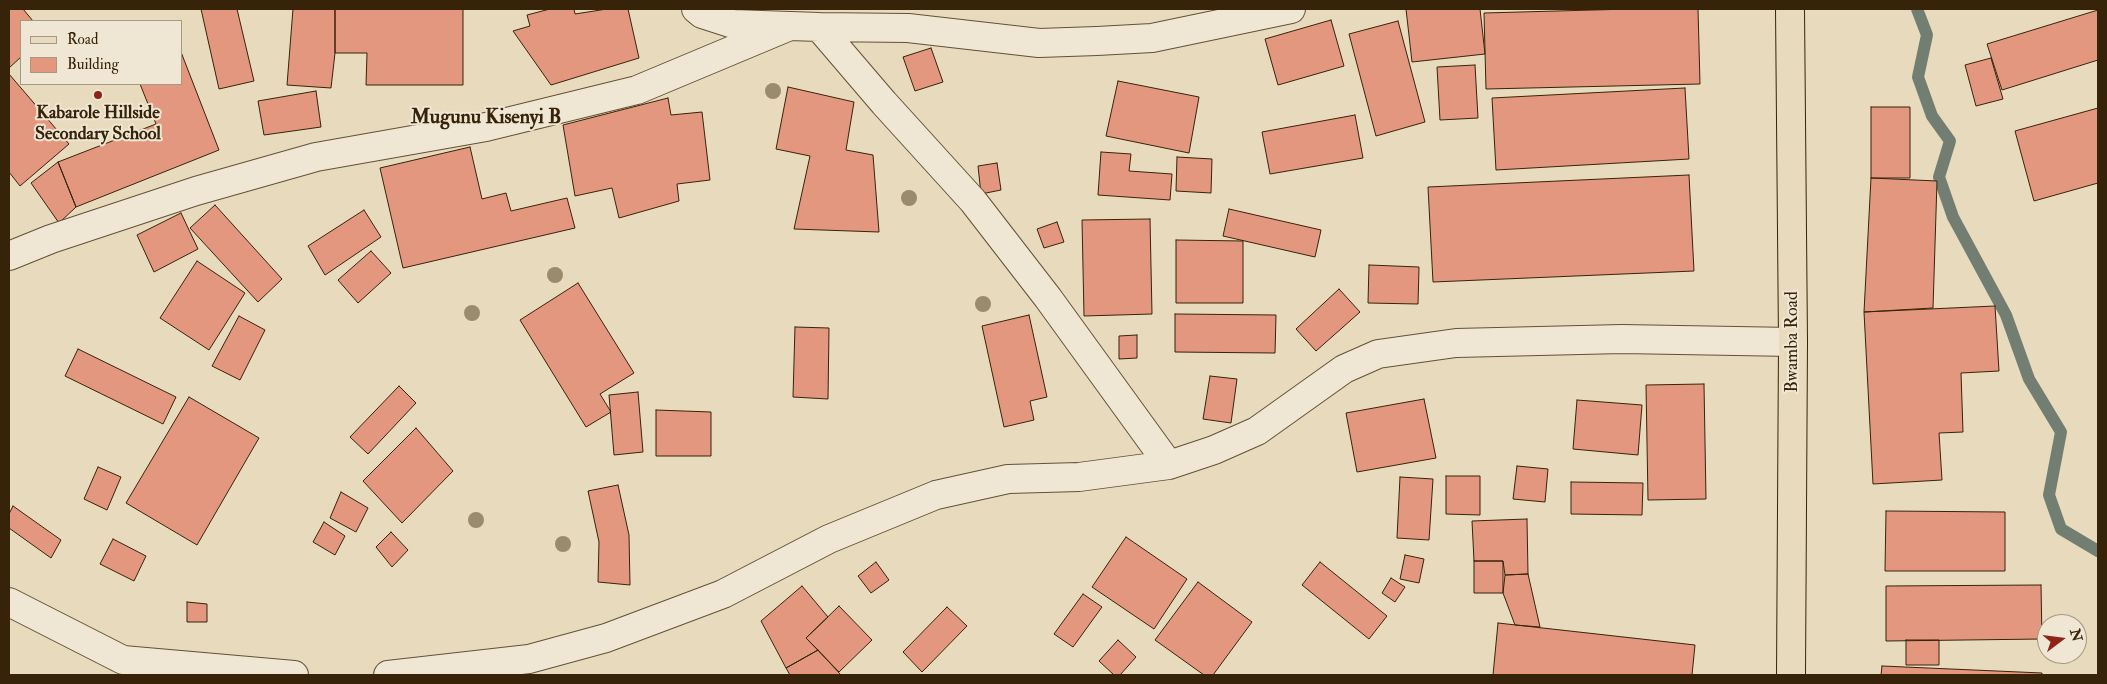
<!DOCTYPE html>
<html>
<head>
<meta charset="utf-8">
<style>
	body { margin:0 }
	#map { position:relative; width:2107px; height:684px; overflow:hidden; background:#e7dabd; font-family:"IM FELL Double Pica",serif }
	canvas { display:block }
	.frame { position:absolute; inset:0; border:10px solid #372309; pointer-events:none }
	.legend { position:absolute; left:20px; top:20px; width:162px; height:65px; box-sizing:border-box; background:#efe7d4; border:1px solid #a59983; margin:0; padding:6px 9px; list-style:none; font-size:15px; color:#372309 }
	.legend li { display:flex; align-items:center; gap:10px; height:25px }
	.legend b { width:25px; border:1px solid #a59983 }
	.north { position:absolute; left:2037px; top:614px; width:50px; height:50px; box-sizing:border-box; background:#efe7d4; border:1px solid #a59983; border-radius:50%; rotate:75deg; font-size:14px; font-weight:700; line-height:20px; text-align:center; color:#372309 }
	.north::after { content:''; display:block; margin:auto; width:18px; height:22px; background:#8f2418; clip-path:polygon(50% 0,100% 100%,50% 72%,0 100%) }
</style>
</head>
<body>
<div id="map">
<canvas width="2107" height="684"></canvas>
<div class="frame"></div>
<ul class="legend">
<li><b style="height:6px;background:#e7dabd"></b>Road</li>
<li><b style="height:14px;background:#e3977f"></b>Building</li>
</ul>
<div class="north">N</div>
</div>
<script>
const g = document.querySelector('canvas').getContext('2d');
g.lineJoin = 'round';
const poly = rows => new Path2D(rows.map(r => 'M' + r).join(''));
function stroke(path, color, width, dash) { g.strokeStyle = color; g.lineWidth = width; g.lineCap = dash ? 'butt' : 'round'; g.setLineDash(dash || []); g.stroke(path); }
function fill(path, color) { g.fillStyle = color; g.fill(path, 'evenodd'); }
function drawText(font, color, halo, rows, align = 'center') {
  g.font = font + ' "IM FELL Double Pica",serif'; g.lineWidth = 4; g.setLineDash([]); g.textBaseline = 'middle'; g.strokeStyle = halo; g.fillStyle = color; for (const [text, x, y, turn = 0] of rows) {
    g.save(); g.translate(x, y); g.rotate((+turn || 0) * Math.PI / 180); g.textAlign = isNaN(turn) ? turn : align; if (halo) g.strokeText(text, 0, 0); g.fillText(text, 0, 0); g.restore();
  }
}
const stream = poly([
	[1917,9,1927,35,1918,77,1932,116,1950,141,1939,177,1953,217,2006,315,2029,379,2061,432,2049,495,2061,529,2098,551]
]);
const building = poly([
	[9,9,23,9,33,21,21,21,21,57,9,68,9,9],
	[201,9,237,9,254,81,219,89,201,9],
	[293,9,335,9,335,53,331,88,287,85,293,9],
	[335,9,463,9,463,85,366,85,367,53,335,53,335,9],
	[550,9,574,9,575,14,607,9,628,9,639,58,551,85,513,31,530,26,527,15,550,9],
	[1406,9,1480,9,1485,54,1412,62,1406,9],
	[1630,9,1698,9,1700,84,1486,89,1484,13,1630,9],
	[2098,10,2098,60,2002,90,1987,44,2098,10],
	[1331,20,1344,66,1278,85,1265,39,1331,20],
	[1398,21,1425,122,1376,136,1349,34,1398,21],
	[931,48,943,82,915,91,903,57,931,48],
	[181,52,219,150,76,207,58,162,156,124,140,84,181,84,181,52],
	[1991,58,2003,99,1976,106,1965,65,1991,58],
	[1475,65,1478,118,1440,120,1437,67,1475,65],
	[9,74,69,144,20,186,9,172,9,74],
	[1118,81,1199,97,1189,153,1106,136,1118,81],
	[788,87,854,102,846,150,873,155,879,232,794,229,810,156,776,149,788,87],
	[1685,88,1689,159,1496,170,1492,98,1685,88],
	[316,91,321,127,264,135,258,101,316,91],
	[668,98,671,115,702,112,710,180,677,184,679,201,619,218,612,188,575,196,563,125,668,98],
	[1871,107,1910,107,1910,178,1871,178,1871,107],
	[2098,108,2098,183,2034,201,2015,131,2098,108],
	[1355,115,1363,158,1270,174,1262,132,1355,115],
	[470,147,482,199,506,193,511,211,567,198,575,228,403,268,380,168,470,147],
	[1101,152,1131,154,1129,171,1172,174,1170,200,1098,195,1101,152],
	[1177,157,1212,159,1211,193,1176,191,1177,157],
	[58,162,76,207,59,223,31,183,58,162],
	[997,163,1001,190,981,194,978,166,997,163],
	[1689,175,1694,271,1433,282,1428,187,1689,175],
	[1871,178,1937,181,1933,308,1864,312,1871,178],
	[215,205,282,279,258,302,190,228,215,205],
	[1229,209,1321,230,1315,257,1223,236,1229,209],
	[364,210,381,237,325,275,308,246,364,210],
	[181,213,198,249,154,272,137,235,181,213],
	[1150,219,1152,314,1084,316,1082,220,1150,219],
	[1057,222,1064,242,1044,248,1037,229,1057,222],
	[1176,240,1243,241,1243,303,1176,303,1176,240],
	[371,251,391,273,358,303,338,280,371,251],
	[197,261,245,293,209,350,160,318,197,261],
	[1369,265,1419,267,1418,304,1368,303,1369,265],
	[578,283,634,373,600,394,611,412,586,427,520,320,578,283],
	[1339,289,1360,312,1316,351,1296,329,1339,289],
	[1995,306,1999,371,1961,373,1963,432,1939,433,1942,480,1873,484,1864,312,1995,306],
	[1175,314,1276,315,1275,353,1175,352,1175,314],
	[1029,315,1047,397,1030,401,1034,420,1004,427,982,326,1029,315],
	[239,316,265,330,240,380,212,366,239,316],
	[795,327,829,328,828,399,793,397,795,327],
	[1137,335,1137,358,1119,359,1119,336,1137,335],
	[78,349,176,397,163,424,65,376,78,349],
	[1210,376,1237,379,1231,423,1203,419,1210,376],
	[1704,384,1706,499,1648,500,1646,385,1704,384],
	[399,386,416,403,368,454,350,437,399,386],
	[638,392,643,452,614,455,609,395,638,392],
	[189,397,259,438,197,545,126,503,189,397],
	[1424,399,1436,458,1357,472,1346,413,1424,399],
	[1577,400,1642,405,1638,455,1573,449,1577,400],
	[656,410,711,412,711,456,656,456,656,410],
	[416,428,453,471,402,523,363,481,416,428],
	[1517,466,1548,469,1545,502,1513,499,1517,466],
	[98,467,121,477,107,510,84,499,98,467],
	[1446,476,1480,476,1480,515,1446,514,1446,476],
	[1400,477,1433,479,1429,540,1397,538,1400,477],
	[1571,482,1643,483,1642,515,1571,514,1571,482],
	[618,485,629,535,630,585,598,582,599,542,588,491,618,485],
	[341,492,368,508,356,532,330,518,341,492],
	[13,506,61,540,51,558,9,528,9,514,13,506],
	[1886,511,2005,512,2005,571,1885,571,1886,511],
	[1527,519,1528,574,1505,575,1503,561,1474,561,1472,521,1527,519],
	[324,522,345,536,335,555,313,542,324,522],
	[391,532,408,550,392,567,376,547,391,532],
	[1126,537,1187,579,1154,629,1092,587,1126,537],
	[113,539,146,556,134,581,100,564,113,539],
	[1405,555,1424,559,1419,583,1400,579,1405,555],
	[1474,561,1503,561,1503,593,1474,593,1474,561],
	[876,562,889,580,871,593,858,576,876,562],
	[1320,562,1387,616,1369,639,1302,585,1320,562],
	[1528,574,1540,627,1515,625,1503,593,1505,575,1528,574],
	[1391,578,1405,587,1395,602,1382,593,1391,578],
	[1198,582,1252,622,1213,675,1204,675,1155,640,1198,582],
	[2041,585,2042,639,1886,641,1886,586,2041,585],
	[802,586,828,617,806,638,818,650,786,668,761,621,802,586],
	[1083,594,1102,607,1073,647,1054,634,1083,594],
	[187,602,207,604,207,622,187,622,187,602],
	[839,606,872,640,839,672,806,638,839,606],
	[947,607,967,626,922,672,903,652,947,607],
	[1498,623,1695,645,1692,675,1493,675,1498,623],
	[1118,640,1136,657,1120,675,1114,675,1099,661,1118,640],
	[1906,640,1939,640,1939,665,1906,665,1906,640],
	[818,650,841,675,790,675,786,668,818,650],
	[1882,666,2042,673,2042,675,1881,675,1882,666]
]);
const street = poly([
	[696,9,702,14,733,24,819,27,884,103,973,201,1048,298,1169,465],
	[819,27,908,28,1039,43,1097,41,1152,38,1291,9],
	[9,256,51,239,196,191,316,157,486,127,637,90,790,26],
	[9,602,123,660,294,675],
	[388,675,529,659,606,638,723,594,829,539,936,495,1008,479,1079,477,1169,465,1214,450,1257,431,1344,369,1378,354,1456,343,1622,339,1793,342]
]);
const primary = poly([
	[1790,9,1793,342,1791,675]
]);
const trees = [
	[773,91],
	[909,198],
	[555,275],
	[983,304],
	[472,313],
	[476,520],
	[563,544]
];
const markers = [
	[98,95,5,"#8f2418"]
];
const poiNames = [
	["Kabarole Hillside",98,114],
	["Secondary School",98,135]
];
const streetNames = [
	["Bwamba Road",1793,342,-90]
];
const quarterNames = [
	["Mugunu Kisenyi B",486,119]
];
stroke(stream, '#717e71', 12);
fill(building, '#e3977f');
stroke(building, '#372309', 1);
stroke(street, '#635136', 30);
stroke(primary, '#372309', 30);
stroke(street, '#efe7d4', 28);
stroke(primary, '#e7dabd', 28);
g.fillStyle = '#998b6c';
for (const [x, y] of trees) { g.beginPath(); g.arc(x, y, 8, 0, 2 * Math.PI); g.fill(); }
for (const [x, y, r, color] of markers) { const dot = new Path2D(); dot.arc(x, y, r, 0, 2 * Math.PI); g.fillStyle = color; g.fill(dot); stroke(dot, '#efe7d4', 2); }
drawText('bold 18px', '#372309', '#efe7d4', poiNames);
drawText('18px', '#372309', '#efe7d4', streetNames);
drawText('bold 20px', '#372309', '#efe7d4', quarterNames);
</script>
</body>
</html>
